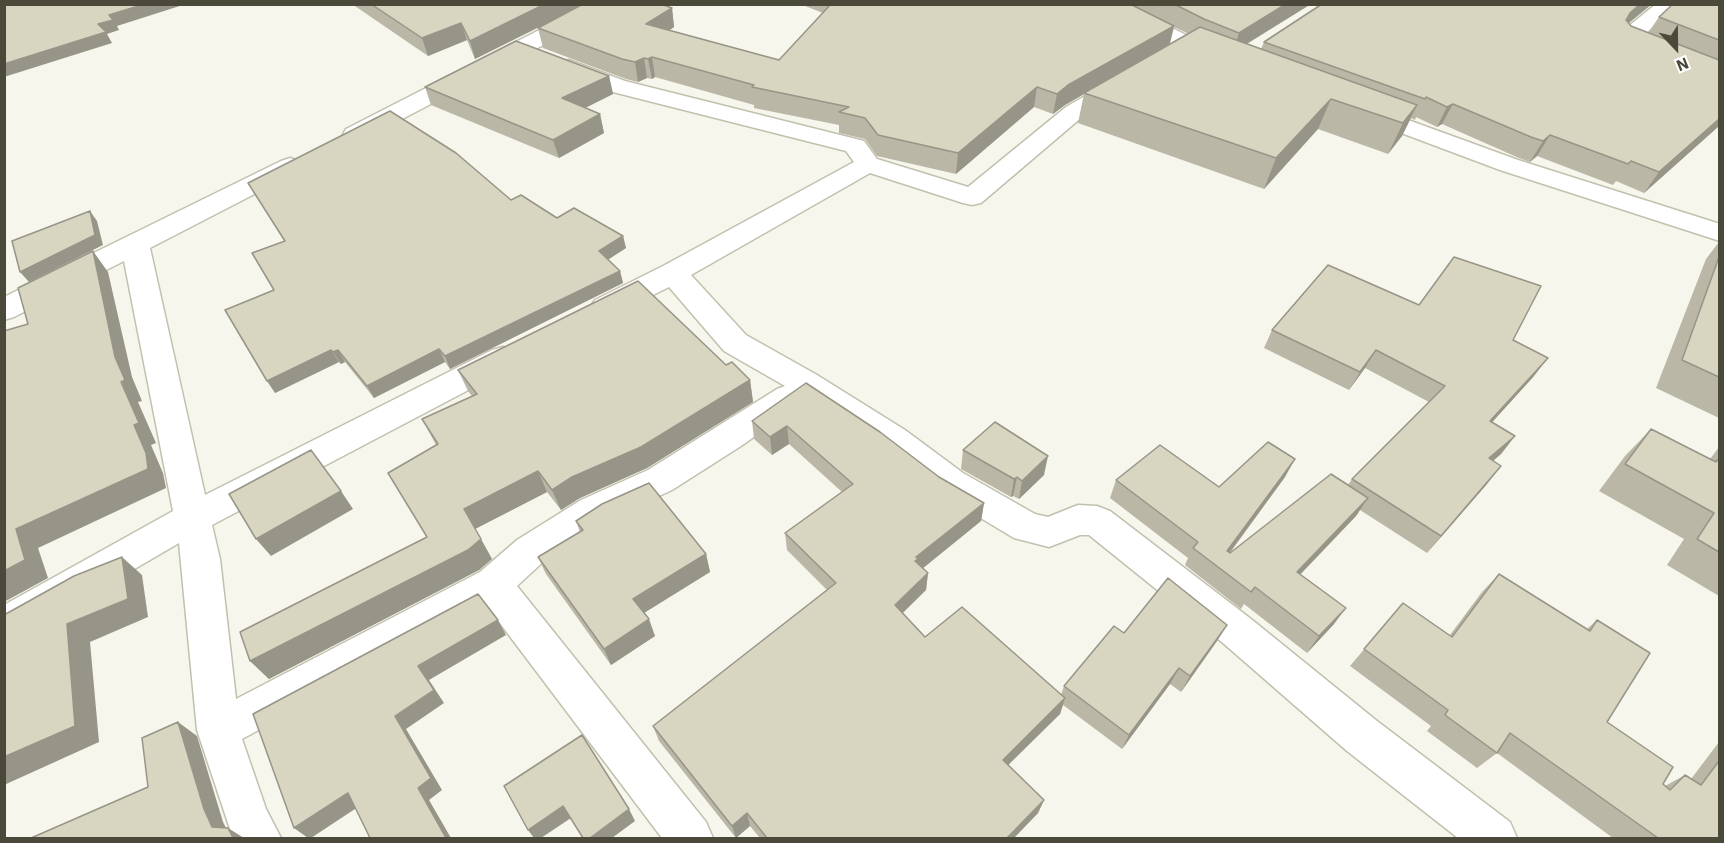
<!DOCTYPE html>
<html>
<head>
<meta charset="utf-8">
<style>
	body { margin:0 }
	#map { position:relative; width:1724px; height:843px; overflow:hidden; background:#f6f6ec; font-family:"IBM Plex Sans",sans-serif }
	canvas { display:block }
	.frame { position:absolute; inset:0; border:6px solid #4b4939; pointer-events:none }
	.north { position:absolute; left:1646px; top:18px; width:60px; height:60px; -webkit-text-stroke:4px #fff; paint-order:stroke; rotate:158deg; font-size:16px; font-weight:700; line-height:24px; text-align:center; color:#4b4939 }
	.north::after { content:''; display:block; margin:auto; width:21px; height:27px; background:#4b4939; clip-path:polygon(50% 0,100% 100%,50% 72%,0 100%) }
</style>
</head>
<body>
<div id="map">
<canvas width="1724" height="843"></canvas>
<div class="frame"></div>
<div class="north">N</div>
</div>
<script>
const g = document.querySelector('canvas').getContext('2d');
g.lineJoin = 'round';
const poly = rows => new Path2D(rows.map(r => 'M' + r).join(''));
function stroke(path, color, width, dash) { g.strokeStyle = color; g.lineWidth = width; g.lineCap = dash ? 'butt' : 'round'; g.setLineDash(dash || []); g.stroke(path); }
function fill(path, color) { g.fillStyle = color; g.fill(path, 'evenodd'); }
const minor = poly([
	[590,4,617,4,614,8,364,139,355,141,346,139,343,134,346,129,590,4],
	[1097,4,1124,4,1198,41,1228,52,1231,57,1228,62,1220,64,1182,51,1100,8,1097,4],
	[1656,4,1679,4,1642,37,1720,68,1720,83,1619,44,1616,39,1619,34,1656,4],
	[569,60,625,81,864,141,877,159,968,187,1066,107,1111,81,1119,79,1127,81,1130,86,1127,91,1082,117,981,203,972,205,963,203,870,173,691,275,746,335,817,375,905,430,963,473,1035,514,1048,517,1078,505,1097,506,1110,511,1251,619,1377,721,1510,822,1517,838,1458,838,1347,751,1223,643,1089,535,1080,535,1049,547,1014,538,939,493,881,448,804,397,799,405,741,446,672,490,607,520,543,562,517,586,706,822,713,838,662,838,487,606,242,739,266,809,281,838,233,838,197,730,179,543,18,637,4,642,4,605,173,511,124,261,14,317,4,320,4,297,281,161,290,158,299,161,303,166,299,171,150,248,205,495,492,350,503,347,514,350,519,358,514,366,212,525,220,559,236,699,480,572,517,540,581,500,648,470,777,389,785,386,724,351,669,287,615,314,605,317,595,314,590,307,595,300,663,266,854,162,846,151,609,91,561,72,558,67,561,62,569,60],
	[1364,104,1518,160,1720,224,1720,241,1500,170,1356,116,1352,111,1356,106,1364,104]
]);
const wall = poly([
	[352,4,661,4,672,8,674,27,670,30,779,60,823,13,800,4,1311,4,1247,44,1261,49,1264,42,1322,4,1652,4,1628,23,1631,26,1648,33,1659,17,1719,4,1719,126,1644,193,1616,181,1613,185,1537,156,1530,162,1519,158,1442,124,1437,127,1416,117,1415,120,1411,118,1402,136,1388,154,1318,129,1264,189,1078,123,1084,94,1065,105,1053,114,1034,107,956,174,877,156,865,139,839,133,839,125,754,108,754,105,655,77,652,79,647,78,638,82,626,79,543,48,538,28,562,16,475,59,467,40,428,56],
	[1174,27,1189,34,1170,44],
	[609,76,613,94,585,108,600,114,604,133,559,158,431,105,425,87],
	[248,183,511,200,557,218,623,236,626,248,608,259,620,271,623,283,450,369,445,362,374,398,345,362,341,364,339,362,275,393,274,290,284,241],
	[1719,242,1719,418,1656,388,1706,259],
	[1419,305,1513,340,1534,376,1492,422,1515,436,1501,454,1493,461,1487,484,1427,553,1360,510,1356,516,1300,575,1334,624,1307,653,1244,604,1241,609,1185,565,1188,558,1110,498,1116,480,1219,487,1285,477,1230,553,1348,485,1352,479,1429,402,1365,368,1349,390,1264,348,1272,330],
	[726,365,750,380,753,402,647,468,580,498,561,510,547,492,475,529,492,559,479,570,269,679,250,661,427,537,436,445,422,419,472,396,468,391,458,370],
	[806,383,939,477,984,503,981,521,923,568,928,573,926,590,903,613,925,637,1061,695,1064,686,1124,633,1227,625,1217,641,1181,692,1170,684,1122,749,1063,705,1060,714,1008,765,1044,800,1038,813,1014,838,760,838,750,826,736,838,659,741,653,726,827,590,787,550,785,533,842,492,789,444,772,455,754,439,752,421],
	[1651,429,1710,459,1719,447,1719,596,1667,565,1684,539,1599,491,1625,456],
	[963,450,1044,475,1019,499,1013,496,1011,497,961,469],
	[576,521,706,554,710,572,644,613,655,636,611,665,546,574,538,557,580,532],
	[1499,574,1587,629,1597,620,1607,722,1663,784,1665,786,1685,775,1691,779,1719,742,1719,838,1613,838,1497,753,1477,768,1427,731,1431,726,1350,666,1403,603,1450,635,1482,592]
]);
const shadedWall = poly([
	[145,4,186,4,117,26,119,30,107,34,112,43,4,77,4,64,98,24,109,15],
	[545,4,584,4,475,59,470,41],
	[1286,4,1311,4,1233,52,1239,33],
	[1640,4,1652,4,1618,32,1630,13],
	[672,8,674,27,649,44,646,24],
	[461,23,467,40,428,56,422,38],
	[1174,26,1169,46,1084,93,1084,94,1065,105,1053,114,1057,94,1068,85],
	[652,57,655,77,652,79,648,59],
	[644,58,647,78,638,82,635,62],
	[609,76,613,94,567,117,562,98],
	[1037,87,1034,107,956,174,958,153],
	[1331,99,1318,129,1264,189,1276,158],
	[1453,104,1442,124,1437,127,1447,107],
	[1417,105,1402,136,1388,154,1403,123],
	[600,114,604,133,559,158,553,140],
	[1719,119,1719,126,1644,193,1659,172],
	[1550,135,1537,156,1530,162,1543,141],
	[90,211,97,221,103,245,29,282,20,272],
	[623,236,626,248,603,263,599,251],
	[93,251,108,272,132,377,142,401,138,402,156,443,151,445,163,473,166,488,38,548,48,578,4,602,4,571,16,529,134,425,115,357],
	[620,271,623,283,450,369,445,356],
	[439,349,445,362,374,398,367,386],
	[331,350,339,362,275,393,267,381],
	[338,350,345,362,341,364,333,352],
	[1376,350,1365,368,1349,390,1360,372],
	[1548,358,1534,376,1477,439,1490,421],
	[750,380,753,402,647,468,580,498,561,510,552,490,572,477],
	[787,426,789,444,772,455,770,437],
	[1515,436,1501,454,1475,476,1489,458],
	[1048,456,1044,475,1019,499,1022,481],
	[1295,459,1285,477,1218,568,1227,551],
	[1501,466,1487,484,1427,553,1441,536],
	[538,471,547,492,475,529,464,509],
	[1017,477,1013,496,1011,497,1014,479],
	[341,491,353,509,271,556,256,539],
	[1368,498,1356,516,1286,589,1297,572],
	[984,503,981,521,917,573,915,561,916,557],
	[481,539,492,559,479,570,269,679,250,661],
	[706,554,710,572,639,616,633,599],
	[122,557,142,575,148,617,90,642,99,742,4,785,4,757,67,624],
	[928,573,926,590,894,621,895,605],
	[1346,608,1334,624,1307,653,1319,636],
	[649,619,655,636,611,665,604,649],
	[498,620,506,635,429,680,444,703,406,729,442,790,429,800,451,838,446,838,418,788,395,716,418,666],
	[1227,625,1217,641,1181,692,1190,676],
	[1179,668,1170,684,1122,749,1129,735],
	[1065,698,1060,714,999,774,1003,760],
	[178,722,197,736,223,822,231,838,212,827,204,809],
	[348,793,361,805,311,838,308,838,294,828],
	[1044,800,1038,813,1014,838,1007,838],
	[563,806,571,818,541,838,534,838,528,830],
	[629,809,635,821,612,838,590,838],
	[747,813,750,826,736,838,732,826],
	[228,828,244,838,233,838]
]);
const building = poly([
	[4,4,145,4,109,15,113,20,98,24,106,32,4,64,4,4],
	[371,4,545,4,470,41,461,23,422,38,371,4],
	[583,4,661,4,672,8,646,24,779,60,831,4,1130,4,1174,26,1068,85,1057,94,1037,87,958,153,878,135,865,118,839,112,849,107,752,87,754,85,652,57,648,59,644,58,635,62,622,59,538,28,583,4],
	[1174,4,1286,4,1239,33,1204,19,1174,4],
	[1322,4,1640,4,1630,13,1626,20,1631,26,1719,60,1719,119,1659,172,1631,161,1628,164,1550,135,1543,141,1531,137,1453,104,1447,107,1426,97,1425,99,1264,42,1322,4],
	[1673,4,1719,4,1719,40,1659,17,1673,4],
	[1200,27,1417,105,1403,123,1331,99,1276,158,1084,93,1200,27],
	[516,41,609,76,562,98,600,114,553,140,425,87,516,41],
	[390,111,456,153,511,200,521,195,557,218,574,208,623,236,599,251,620,271,445,356,439,349,367,386,338,350,333,352,331,350,267,381,225,310,274,290,252,253,285,241,248,183,390,111],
	[90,211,95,235,20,272,12,241,90,211],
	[93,251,115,357,125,380,121,382,139,423,134,425,146,453,148,469,16,529,25,560,4,571,4,331,28,324,18,288,93,251],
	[1454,257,1541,286,1513,340,1548,358,1490,421,1515,436,1489,458,1501,466,1441,536,1352,479,1445,386,1376,350,1360,372,1272,330,1328,265,1419,305,1454,257],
	[1719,257,1719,377,1682,360,1719,257],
	[638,281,726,365,732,362,750,380,641,447,572,477,552,490,538,471,464,509,481,539,468,550,250,661,240,632,427,537,388,473,438,444,422,419,477,394,458,370,638,281],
	[806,383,880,432,939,477,984,503,916,557,918,559,915,561,928,573,895,605,925,637,962,607,1065,698,1003,760,1044,800,1007,838,767,838,747,813,732,826,653,726,836,583,785,533,853,484,787,426,770,437,752,421,806,383],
	[995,422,1048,456,1022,481,1017,477,1014,479,963,450,995,422],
	[1651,429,1716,462,1719,458,1719,552,1697,539,1714,513,1625,464,1651,429],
	[1268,442,1295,459,1227,551,1230,553,1331,474,1368,498,1297,572,1346,608,1319,636,1255,587,1251,592,1193,548,1198,542,1116,480,1160,445,1219,487,1268,442],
	[311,450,341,491,256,539,229,494,311,450],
	[649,483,706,554,633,599,649,619,604,649,538,557,583,530,576,521,602,504,649,483],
	[122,557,128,599,67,624,75,726,4,757,4,615,74,576,122,557],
	[1499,574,1590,631,1597,620,1650,653,1607,722,1673,767,1663,784,1670,790,1685,775,1701,785,1719,761,1719,838,1658,838,1510,733,1497,753,1445,715,1448,710,1364,649,1403,603,1452,637,1499,574],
	[1168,578,1227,625,1190,676,1179,668,1129,735,1064,686,1114,626,1124,633,1168,578],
	[478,594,498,620,418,666,434,690,395,716,431,778,418,788,446,838,370,838,348,793,294,828,253,714,478,594],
	[178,722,204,809,212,827,228,828,233,838,31,838,148,787,142,738,178,722],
	[582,735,629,809,590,838,583,838,563,806,528,830,504,786,582,735]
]);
stroke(minor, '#c2c0ae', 3);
fill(minor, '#fff');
fill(wall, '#bab7a6');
fill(shadedWall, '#979587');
fill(building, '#d8d5c1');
stroke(building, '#979587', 1.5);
</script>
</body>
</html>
